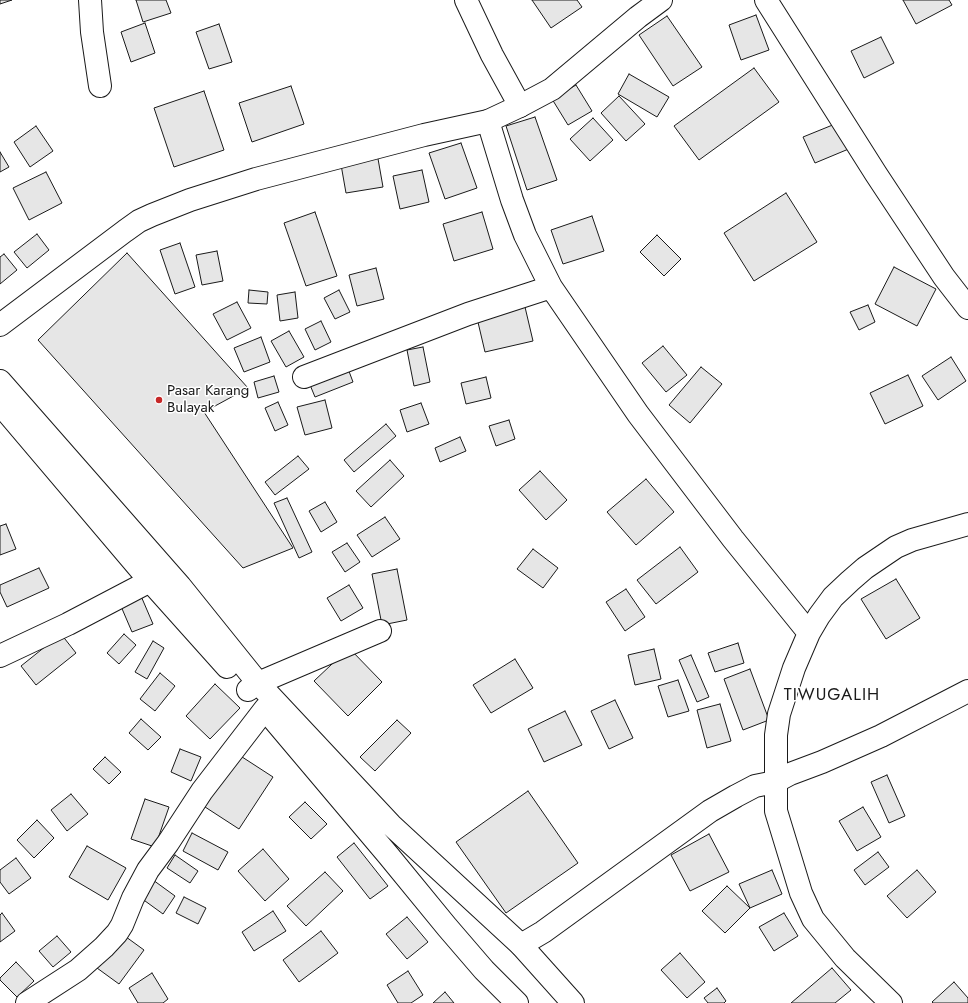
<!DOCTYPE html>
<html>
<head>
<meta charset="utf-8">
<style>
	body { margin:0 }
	canvas { display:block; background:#fff }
</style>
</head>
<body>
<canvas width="968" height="1003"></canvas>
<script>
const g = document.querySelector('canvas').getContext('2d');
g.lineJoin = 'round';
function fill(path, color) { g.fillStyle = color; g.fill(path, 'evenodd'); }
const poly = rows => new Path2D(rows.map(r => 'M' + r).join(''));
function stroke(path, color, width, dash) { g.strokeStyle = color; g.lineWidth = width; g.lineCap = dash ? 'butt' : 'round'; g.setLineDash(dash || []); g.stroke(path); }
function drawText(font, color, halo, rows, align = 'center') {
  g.font = font + ' Jost,sans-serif'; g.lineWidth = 3; g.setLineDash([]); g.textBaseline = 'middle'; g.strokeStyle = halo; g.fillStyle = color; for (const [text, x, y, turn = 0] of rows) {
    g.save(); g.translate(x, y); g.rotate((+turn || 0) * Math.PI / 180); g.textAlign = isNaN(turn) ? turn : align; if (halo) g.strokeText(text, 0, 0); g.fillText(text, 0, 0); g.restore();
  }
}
const building = poly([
	[0,0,12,0,0,4,0,0],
	[136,0,166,0,171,13,143,22,136,0],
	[532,0,577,0,582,7,551,28,532,0],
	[903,0,949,0,952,5,916,24,903,0],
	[756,15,769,50,741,60,729,25,756,15],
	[667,16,702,67,673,86,639,35,667,16],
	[145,23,155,53,131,62,121,32,145,23],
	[219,24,232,62,209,69,196,32,219,24],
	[881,37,894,63,864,78,851,51,881,37],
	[754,68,779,102,699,160,674,126,754,68],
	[629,74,669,97,657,117,618,94,629,74],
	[576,85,592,111,568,125,552,99,576,85],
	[291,86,304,124,252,142,239,103,291,86],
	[204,91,224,150,174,167,154,108,204,91],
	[619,96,645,124,626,141,601,113,619,96],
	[535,117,557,180,527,190,506,126,535,117],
	[593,118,613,140,590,161,570,139,593,118],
	[840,122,851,148,815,163,803,137,840,122],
	[36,126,53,151,30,167,14,142,36,126],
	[461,143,477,188,445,199,429,153,461,143],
	[0,152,9,167,0,172,0,152],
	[377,153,383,187,346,193,340,159,377,153],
	[422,170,429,202,400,209,393,176,422,170],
	[46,172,62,203,29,220,13,188,46,172],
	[786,193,817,242,754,281,724,233,786,193],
	[315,212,337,276,306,286,284,223,315,212],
	[482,212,493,249,454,261,443,224,482,212],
	[592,216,604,251,563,264,551,230,592,216],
	[37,234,49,250,27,268,14,252,37,234],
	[657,235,681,259,664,276,640,252,657,235],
	[180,243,195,287,175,294,160,250,180,243],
	[217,251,223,281,202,285,196,255,217,251],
	[127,253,248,388,204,412,293,548,243,568,38,340,127,253],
	[4,254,17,270,0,284,0,257,4,254],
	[894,267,936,289,917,326,875,304,894,267],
	[376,268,384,299,357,306,349,275,376,268],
	[249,290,268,292,267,304,248,303,249,290],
	[339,290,350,312,335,319,324,298,339,290],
	[295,292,298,318,280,321,277,295,295,292],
	[237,302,251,328,227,340,213,314,237,302],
	[868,305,875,322,859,330,850,312,868,305],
	[525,307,533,341,485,352,477,318,525,307],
	[321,321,331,342,315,350,305,329,321,321],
	[289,331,304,357,286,367,271,341,289,331],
	[261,337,270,362,244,372,234,348,261,337],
	[663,346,687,375,666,392,642,363,663,346],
	[423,347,430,382,414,386,407,350,423,347],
	[951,357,966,381,938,400,922,376,951,357],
	[347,366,353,382,315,397,308,380,347,366],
	[701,367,722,384,690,423,669,405,701,367],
	[908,375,923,406,885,424,870,393,908,375],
	[274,376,279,392,258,398,254,382,274,376],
	[486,377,491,398,466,404,461,383,486,377],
	[325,400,332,428,305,435,297,407,325,400],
	[278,402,288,425,275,431,265,408,278,402],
	[421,403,429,424,407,432,400,410,421,403],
	[509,420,515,439,496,446,489,426,509,420],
	[386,424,396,436,354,472,344,460,386,424],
	[460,437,466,451,440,462,435,448,460,437],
	[298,456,309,469,275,495,265,482,298,456],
	[390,460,404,476,371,507,356,491,390,460],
	[540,471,567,500,546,520,519,490,540,471],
	[646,479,674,512,636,545,607,512,646,479],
	[287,498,312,552,299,558,274,503,287,498],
	[325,502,337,522,321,532,309,511,325,502],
	[385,517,400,539,372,557,357,535,385,517],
	[6,524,16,549,0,555,0,526,6,524],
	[347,543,360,562,345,572,332,552,347,543],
	[680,547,698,572,656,604,637,580,680,547],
	[533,549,558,568,543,588,517,569,533,549],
	[39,568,49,588,7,607,0,592,0,585,39,568],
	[397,569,407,620,382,625,372,574,397,569],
	[896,579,920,618,886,639,861,599,896,579],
	[349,585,363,608,341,621,327,598,349,585],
	[626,589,645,617,625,631,606,602,626,589],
	[141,596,153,624,132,632,120,604,141,596],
	[61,634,76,653,36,685,21,666,61,634],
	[124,634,136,645,119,664,107,653,124,634],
	[153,641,164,648,147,679,135,672,153,641],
	[738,643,744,663,715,672,708,653,738,643],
	[349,648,382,682,348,716,314,681,349,648],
	[654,649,661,679,635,685,628,655,654,649],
	[691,655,709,697,697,702,679,660,691,655],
	[515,659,533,688,491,713,473,685,515,659],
	[750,669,769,720,743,730,724,679,750,669],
	[160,673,175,686,155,711,140,699,160,673],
	[678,680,689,711,668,717,658,686,678,680],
	[215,684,240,708,210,739,186,716,215,684],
	[615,700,633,738,609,749,591,711,615,700],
	[720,704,731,741,707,748,697,710,720,704],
	[565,711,582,745,544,762,528,729,565,711],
	[141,719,161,737,148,750,129,733,141,719],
	[397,720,411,733,375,771,360,757,397,720],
	[180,749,201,757,191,781,171,772,180,749],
	[236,753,273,777,239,829,202,805,236,753],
	[105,757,121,772,109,784,93,769,105,757],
	[887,775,905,816,889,823,871,782,887,775],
	[528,791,578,863,506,913,456,842,528,791],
	[71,794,88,814,67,831,51,810,71,794],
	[145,799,169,807,155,847,131,839,145,799],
	[305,802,327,824,311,839,289,817,305,802],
	[863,807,881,837,857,851,839,821,863,807],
	[37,820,54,838,34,858,17,840,37,820],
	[192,833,228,852,218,870,183,851,192,833],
	[709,834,729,872,690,891,671,855,709,834],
	[354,843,388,886,370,899,337,857,354,843],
	[87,846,126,868,108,900,69,877,87,846],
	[263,849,289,879,265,901,238,871,263,849],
	[878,852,889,867,865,885,854,870,878,852],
	[175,855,198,871,190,883,167,868,175,855],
	[16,858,31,878,9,894,0,882,0,870,16,858],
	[772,870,782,894,750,908,739,884,772,870],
	[917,870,936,892,907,918,887,896,917,870],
	[325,872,343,891,306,926,287,906,325,872],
	[153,880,175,896,163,914,141,898,153,880],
	[727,886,750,908,725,933,702,911,727,886],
	[184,897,206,908,198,924,176,913,184,897],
	[273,911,286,931,254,951,242,932,273,911],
	[2,913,15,931,0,942,0,915,2,913],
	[784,913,798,936,774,951,759,927,784,913],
	[407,917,428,942,407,959,386,934,407,917],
	[321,931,338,953,299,982,283,960,321,931],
	[122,934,144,950,119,984,97,968,122,934],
	[57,936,71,952,53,967,39,951,57,936],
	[680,953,705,982,687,998,661,970,680,953],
	[16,962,34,981,17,997,0,980,0,978,16,962],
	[832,968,851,990,835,1003,791,1003,832,968],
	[408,971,423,995,411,1003,398,1003,387,985,408,971],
	[152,973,168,999,163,1003,138,1003,129,988,152,973],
	[954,982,968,998,968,1003,933,1003,932,1002,954,982],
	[717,988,726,1001,724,1003,708,1003,704,998,717,988],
	[445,992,454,1003,433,1003,445,992]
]);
const street = poly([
	[90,0,92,32,100,86],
	[466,0,492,55,520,106],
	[766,0,876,174,944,277,968,308],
	[488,121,512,200,525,235,551,287,638,414,733,539,809,633],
	[304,377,468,314,551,287],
	[0,656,68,624,150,581],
	[248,690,258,683,380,631],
	[27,1003,78,970,104,947,117,933,122,925,133,898,148,870,168,843,202,791,265,709],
	[891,1003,845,958,813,919,801,893,776,811,776,735,779,714,794,668,809,633,819,616,833,597,850,581,865,568,896,547,912,540,968,524]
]);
const secondary = poly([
	[0,325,125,231,139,221,152,215,190,200,256,179,424,135,488,121,520,106,552,89,638,17,661,0],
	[521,945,543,932,710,811,736,796,755,786,775,782,790,774,822,762,881,736,968,691]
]);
const highway = poly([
	[0,381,180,586,258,683,391,825,521,945,573,1003],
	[0,404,150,581,227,667],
	[274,720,388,855,447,927,484,970,517,1003]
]);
const markers = [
	[159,400,4,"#c62828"]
];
const poiNames = [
	["Pasar Karang",167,391],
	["Bulayak",167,408]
];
const quarterNames = [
	["TIWUGALIH",832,696]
];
fill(building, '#e6e6e6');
stroke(building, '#1a1a1a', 1);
stroke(street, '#1a1a1a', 24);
stroke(secondary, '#1a1a1a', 24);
stroke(highway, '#1a1a1a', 24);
stroke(street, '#fff', 22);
stroke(secondary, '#fff', 22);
stroke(highway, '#fff', 22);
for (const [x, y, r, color] of markers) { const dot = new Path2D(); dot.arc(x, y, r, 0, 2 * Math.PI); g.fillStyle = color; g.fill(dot); stroke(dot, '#fff', 1.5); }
drawText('15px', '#1a1a1a', '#fff', poiNames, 'left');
g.letterSpacing = '1px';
drawText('17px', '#1a1a1a', '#fff', quarterNames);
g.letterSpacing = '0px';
</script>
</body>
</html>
